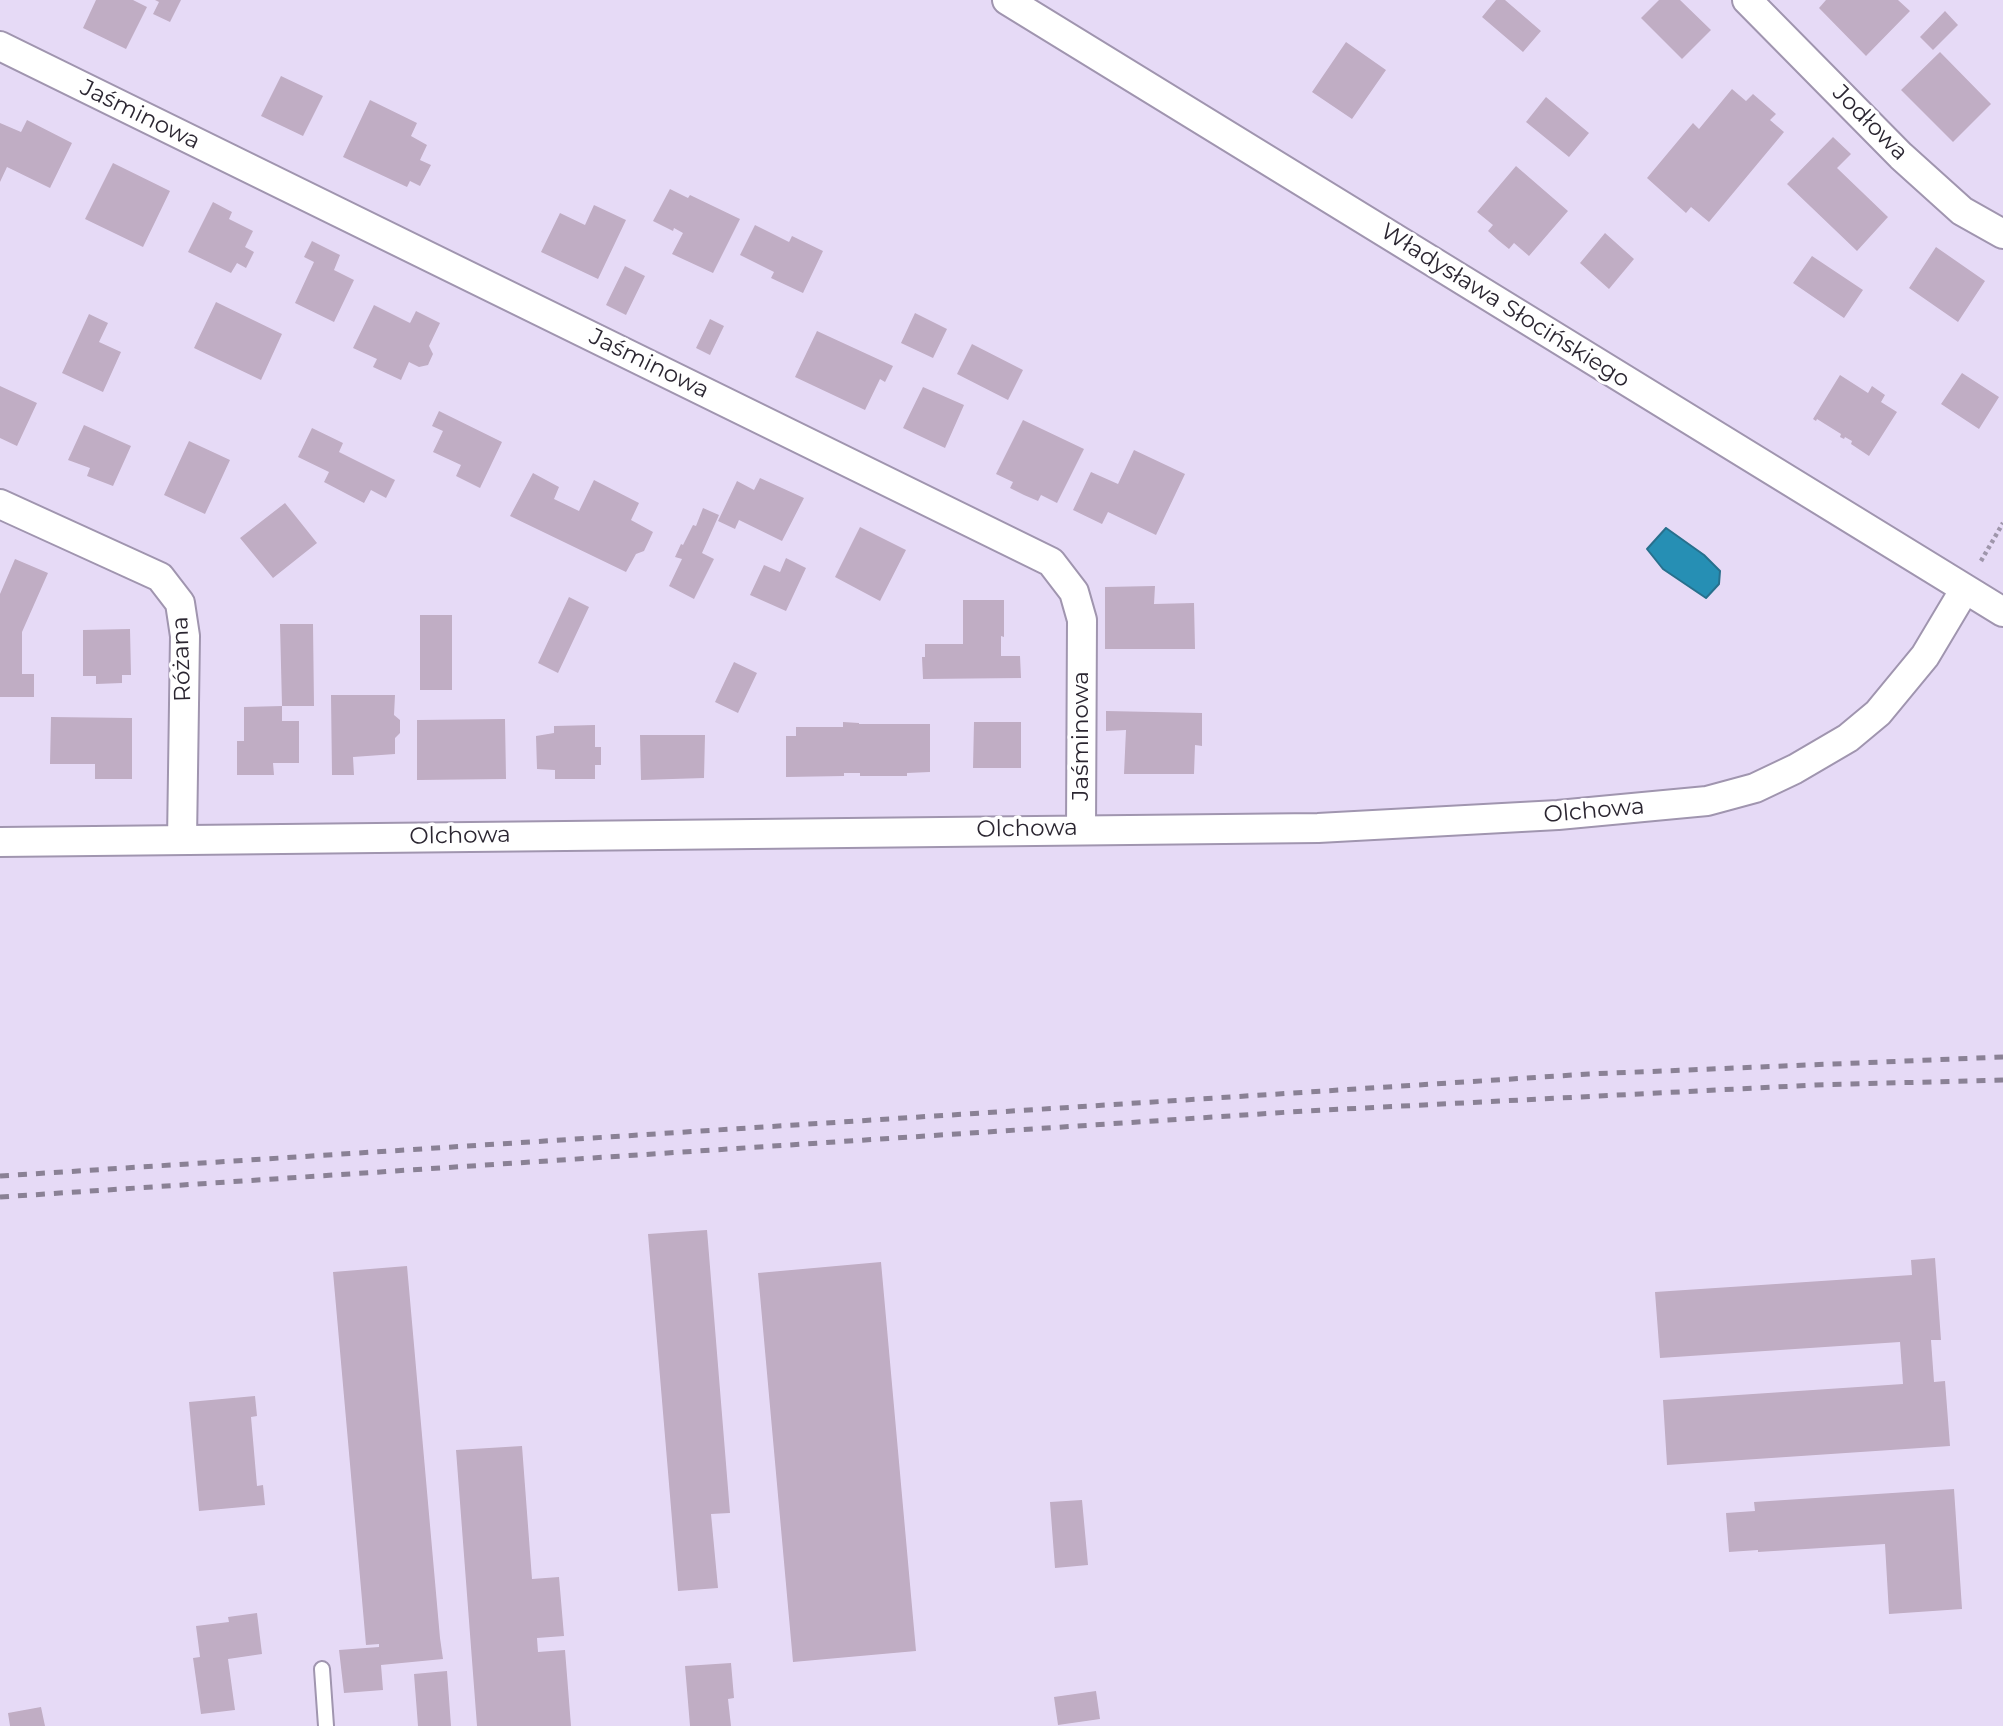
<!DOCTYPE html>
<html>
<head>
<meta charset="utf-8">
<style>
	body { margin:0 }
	canvas { display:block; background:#e6daf6 }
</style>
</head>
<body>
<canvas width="2003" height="1726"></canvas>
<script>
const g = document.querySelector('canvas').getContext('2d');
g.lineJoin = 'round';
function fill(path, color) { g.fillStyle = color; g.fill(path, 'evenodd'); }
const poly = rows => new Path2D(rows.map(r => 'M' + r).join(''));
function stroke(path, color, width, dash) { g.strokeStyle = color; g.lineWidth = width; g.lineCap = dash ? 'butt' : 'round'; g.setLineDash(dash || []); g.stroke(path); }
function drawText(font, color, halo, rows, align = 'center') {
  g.font = font + ' Montserrat,sans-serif'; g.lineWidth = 7; g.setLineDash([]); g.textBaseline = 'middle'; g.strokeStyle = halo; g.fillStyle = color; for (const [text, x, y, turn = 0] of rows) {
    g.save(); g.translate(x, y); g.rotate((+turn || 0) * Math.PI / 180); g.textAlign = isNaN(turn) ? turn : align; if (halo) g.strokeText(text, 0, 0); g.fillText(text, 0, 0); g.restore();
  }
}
const water = poly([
	[1666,528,1704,555,1720,571,1719,584,1706,598,1663,569,1647,549,1666,528]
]);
const building = poly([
	[96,0,133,0,147,7,126,49,83,28],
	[155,0,181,0,170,22,153,14,159,2],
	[1496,0,1505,0,1541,31,1523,52,1482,17],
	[1659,0,1680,0,1711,30,1682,59,1641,18],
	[1826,0,1898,0,1910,11,1866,56,1819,8],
	[1945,11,1958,25,1933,50,1920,37],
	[1346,42,1386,70,1352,119,1312,92],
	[1940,52,1991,104,1953,142,1901,90],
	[281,76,323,96,303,136,261,116],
	[1732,89,1746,101,1753,94,1776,114,1770,120,1784,132,1709,222,1691,207,1686,213,1647,178,1693,123,1699,129],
	[1546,97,1589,133,1569,157,1526,122],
	[370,100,417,123,411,136,427,145,420,160,431,165,420,186,410,181,407,187,343,157],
	[27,120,72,143,50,188,7,167,0,182,0,123,21,132],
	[1833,137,1851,154,1837,168,1888,217,1857,251,1787,184],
	[113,163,170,191,143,247,85,219],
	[1516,166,1568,211,1529,256,1514,243,1509,249,1498,240,1488,231,1493,225,1477,212],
	[670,189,688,198,690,195,740,219,713,273,672,254,683,233,674,228,673,231,653,221],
	[213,202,232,212,229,219,253,231,245,247,254,252,246,268,237,263,231,273,188,252],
	[594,205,626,220,598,279,541,252,560,213,585,225],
	[755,225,789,242,792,236,823,251,803,293,771,278,774,272,740,255],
	[1605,233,1634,259,1609,289,1580,263],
	[312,241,340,255,334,270,354,280,334,322,295,303,314,262,304,257],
	[1936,247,1985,281,1958,322,1909,288],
	[1812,256,1863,290,1844,318,1793,283],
	[625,266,645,276,626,315,606,305],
	[216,302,282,334,261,380,194,348],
	[374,305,410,323,416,311,440,323,429,346,433,354,428,365,419,367,409,362,401,380,373,367,377,359,353,348],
	[915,313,947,329,933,358,901,343],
	[89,314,108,323,99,342,121,352,103,392,62,373],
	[710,319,724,326,710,355,696,348],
	[817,331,893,366,885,382,880,379,865,410,795,377],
	[972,344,1023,370,1008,400,957,374],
	[1962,373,1999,397,1979,429,1941,404],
	[1840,375,1868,393,1872,386,1885,395,1881,402,1897,412,1869,456,1851,444,1852,441,1845,437,1844,439,1840,437,1841,434,1817,419,1816,421,1813,419],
	[0,386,37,403,17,446,0,438],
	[923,387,964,405,945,448,903,428],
	[439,411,502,442,480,488,456,476,461,465,433,452,443,431,432,426],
	[1023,420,1084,449,1057,503,1041,495,1038,501,1024,495,1010,488,1013,482,996,474],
	[84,425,131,446,113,486,87,476,90,468,68,460],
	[312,428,343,443,339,452,395,480,386,498,371,490,364,503,324,482,329,472,298,457],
	[189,441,230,460,205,514,164,495],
	[1134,450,1185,474,1156,535,1108,512,1102,524,1073,510,1091,472,1118,484],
	[533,473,559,487,554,499,579,511,594,480,639,503,631,520,653,532,644,551,636,554,626,572,510,516],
	[760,478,804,498,782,541,739,520,735,529,718,521,737,481,754,490],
	[285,503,317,543,273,578,240,538],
	[703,508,719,515,702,553,714,559,694,599,669,586,682,559,675,557,681,544,683,545,693,525,696,526],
	[860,527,906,550,880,601,835,577],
	[786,558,806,568,786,611,750,595,764,565,780,572],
	[15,559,48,573,22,632,22,674,34,674,34,697,0,697,0,594],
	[1155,586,1154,604,1194,603,1195,649,1105,649,1105,587],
	[569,597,589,607,558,673,538,663],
	[963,600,1004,600,1004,637,1001,636,1001,656,1020,656,1021,678,923,679,922,657,925,657,925,644,963,644],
	[420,615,452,615,452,690,420,690],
	[280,624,313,624,314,706,282,706,282,721,299,721,299,763,273,763,274,775,237,775,237,741,244,741,244,707,282,706],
	[130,629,131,675,122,675,122,683,96,684,96,676,83,676,83,630],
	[734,662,757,673,738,713,715,702],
	[331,695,395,695,394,715,400,720,400,733,395,738,395,754,353,757,354,775,332,775],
	[1106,711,1202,713,1202,746,1195,745,1194,774,1124,774,1126,730,1106,731],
	[51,717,132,718,132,779,95,779,95,764,50,764],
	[505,719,506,779,417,780,417,720],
	[843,722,859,723,859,724,930,724,930,772,907,773,907,776,860,776,860,773,844,773,844,776,786,777,786,736,796,736,796,727,843,727],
	[974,722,1021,722,1021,768,973,768],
	[595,725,595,747,601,747,601,765,595,765,595,779,555,779,555,770,537,769,536,736,554,733,554,726],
	[640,735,705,735,704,778,641,780],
	[707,1230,730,1513,711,1514,718,1588,678,1591,648,1234],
	[1935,1258,1941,1340,1931,1340,1934,1382,1945,1381,1950,1446,1667,1465,1663,1400,1903,1384,1900,1342,1660,1358,1655,1292,1912,1275,1911,1260],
	[881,1262,916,1651,793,1662,758,1273],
	[407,1266,440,1638,443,1659,381,1665,383,1690,344,1693,339,1650,379,1647,379,1644,366,1645,333,1272],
	[255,1396,257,1416,251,1417,257,1486,263,1485,265,1505,199,1511,189,1402],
	[522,1446,532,1579,559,1577,564,1636,537,1638,538,1652,565,1650,571,1726,477,1726,456,1450],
	[1954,1489,1962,1609,1889,1614,1885,1544,1758,1552,1758,1550,1729,1552,1726,1513,1755,1511,1754,1502],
	[1082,1500,1088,1565,1055,1568,1050,1502],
	[257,1613,262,1654,228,1659,235,1710,201,1714,193,1658,200,1657,196,1626,229,1622,228,1617],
	[731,1663,734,1698,728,1699,731,1726,690,1726,685,1666],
	[447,1671,451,1726,418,1726,414,1674],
	[1096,1691,1100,1719,1058,1725,1054,1697],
	[41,1707,45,1726,10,1726,8,1713]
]);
const path = poly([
	[1981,561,2003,523]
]);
const lane = poly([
	[322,1669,326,1726]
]);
const street = poly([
	[1007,0,2003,612],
	[1747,0,1901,156,1962,211,2003,234],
	[0,46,1051,562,1074,592,1082,620,1081,829],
	[0,504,160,577,180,603,185,636,182,840],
	[0,842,1318,828,1558,815,1707,801,1755,788,1795,769,1848,738,1878,713,1925,656,1965,589]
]);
const rail = poly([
	[0,1176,1589,1074,2003,1057],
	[0,1197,1305,1111,1815,1085,2003,1080]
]);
const streetNames = [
	["Jaśminowa",140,115,26],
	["Jodłowa",1870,123,45],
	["Władysława Słocińskiego",1505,306,32],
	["Jaśminowa",649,364,26],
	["Różana",182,659,-92],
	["Jaśminowa",1081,736,-90],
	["Olchowa",1594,811,-5],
	["Olchowa",1027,829,-1],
	["Olchowa",460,836,-1]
];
fill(water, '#268fb4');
stroke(water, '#28708d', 2);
fill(building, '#c0adc4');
stroke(lane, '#a095af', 18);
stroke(street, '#a095af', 32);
stroke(path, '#9f96ab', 4.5, [3.5, 3.5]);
stroke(lane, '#fff', 14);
stroke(street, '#fff', 28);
stroke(rail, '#8a8195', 5, [9, 9]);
drawText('23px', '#2b2631', '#fff', streetNames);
</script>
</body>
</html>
